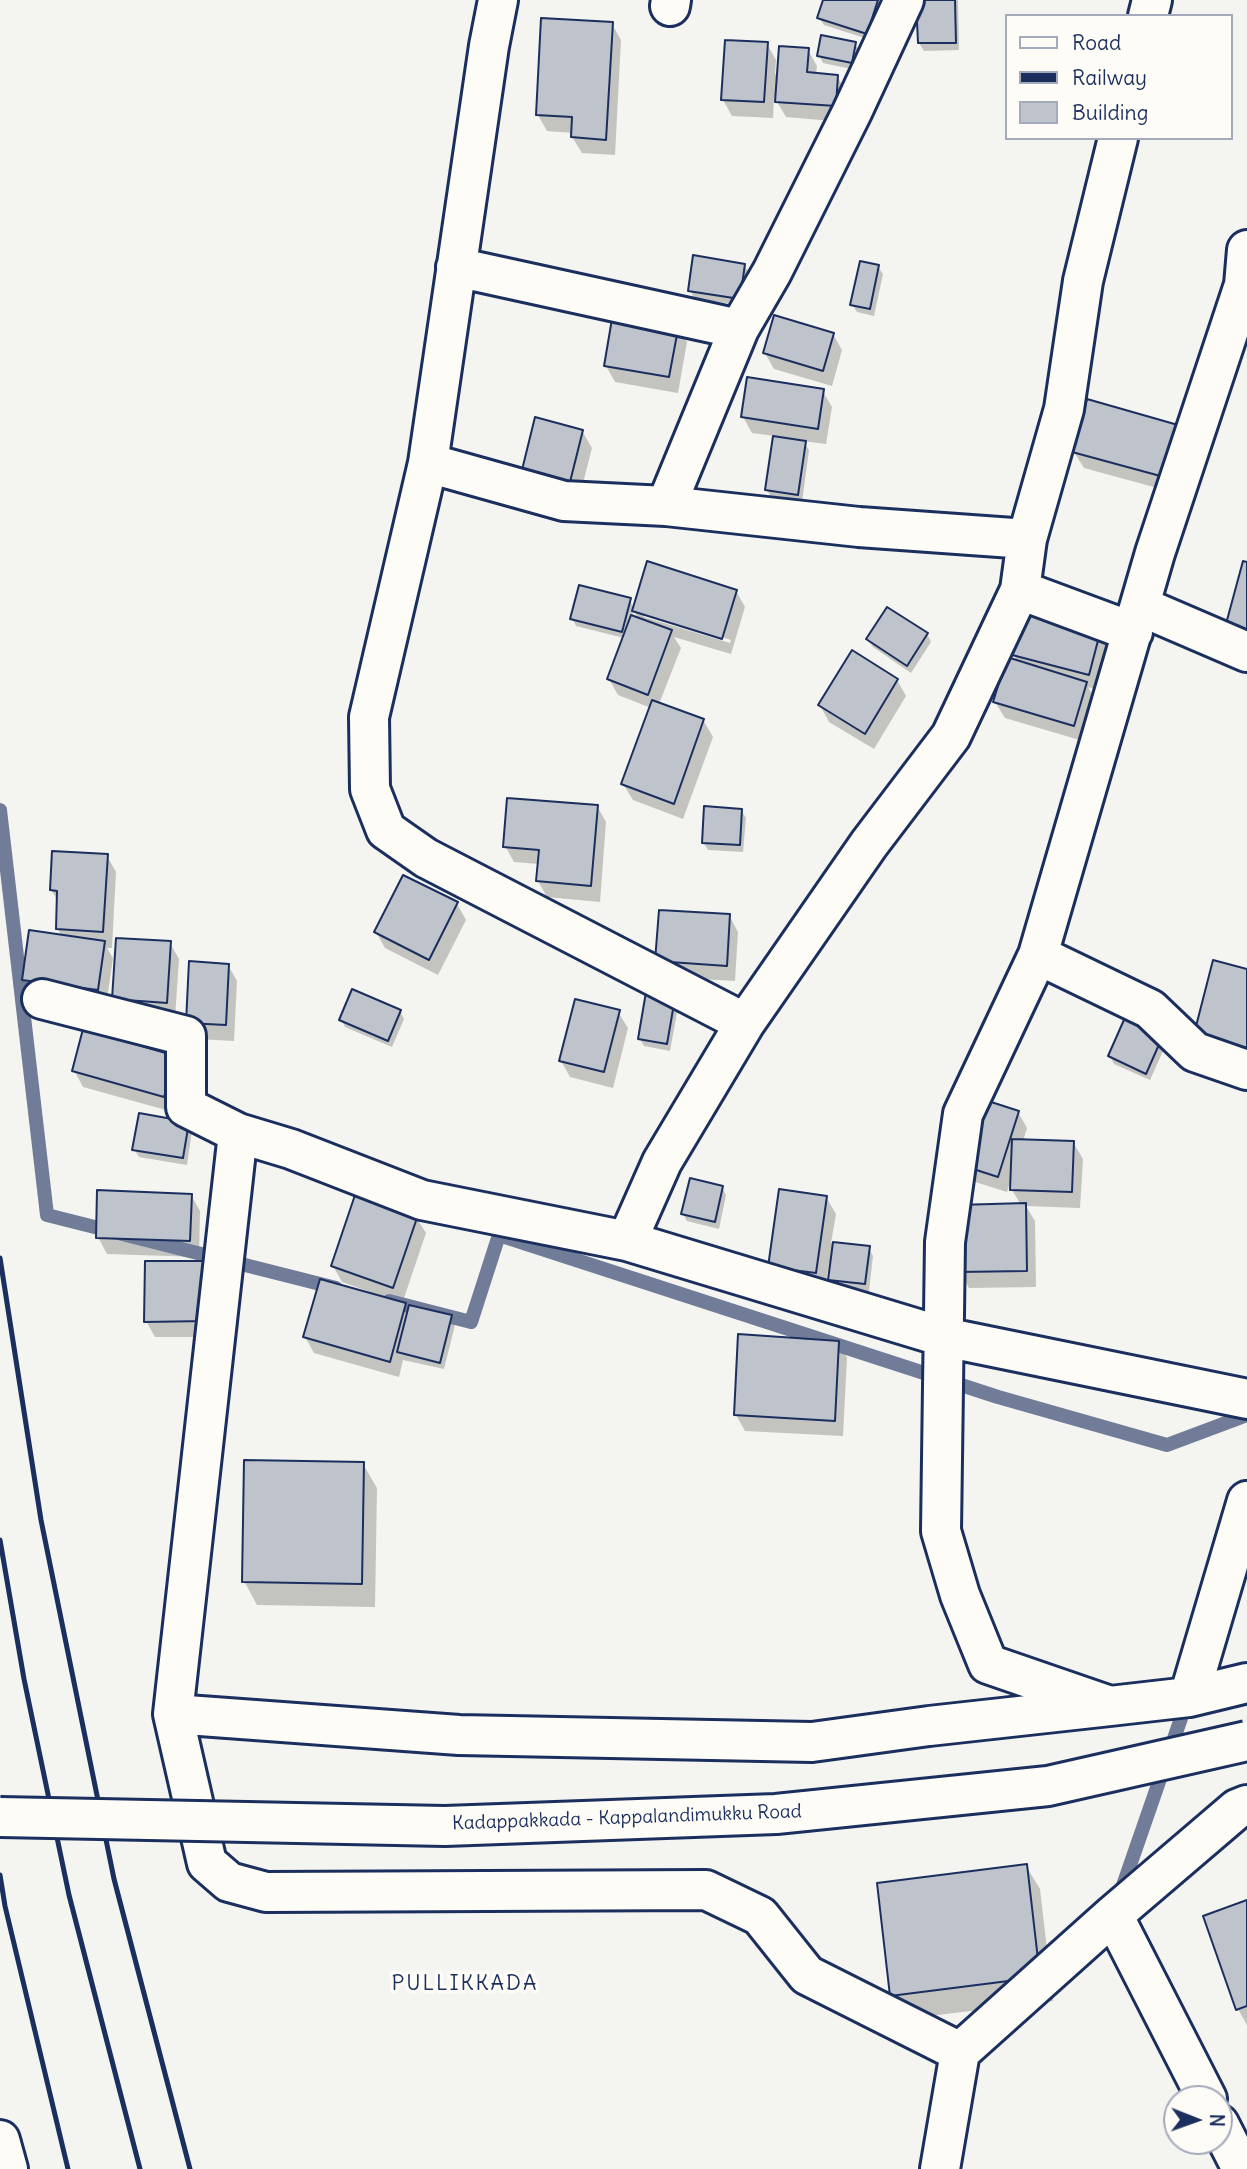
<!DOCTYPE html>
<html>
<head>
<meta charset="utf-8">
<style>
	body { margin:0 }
	#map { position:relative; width:1247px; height:2169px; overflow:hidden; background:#f4f4f1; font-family:Delius,sans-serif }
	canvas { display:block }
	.legend { position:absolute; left:1005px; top:14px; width:228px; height:126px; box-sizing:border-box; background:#fdfcf7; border:2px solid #a3aaba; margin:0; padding:9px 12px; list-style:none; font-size:21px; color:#1b2f5e }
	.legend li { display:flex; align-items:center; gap:14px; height:35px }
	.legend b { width:35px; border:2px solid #a3aaba }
	.north { position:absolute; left:1163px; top:2085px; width:70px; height:70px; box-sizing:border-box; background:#fdfcf7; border:2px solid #a3aaba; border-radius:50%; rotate:91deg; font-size:19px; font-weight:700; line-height:28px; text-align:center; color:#1b2f5e }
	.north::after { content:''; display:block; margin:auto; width:24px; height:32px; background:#1b2f5e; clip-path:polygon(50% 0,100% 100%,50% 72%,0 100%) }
</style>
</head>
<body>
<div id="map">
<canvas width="1247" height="2169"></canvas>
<ul class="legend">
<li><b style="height:9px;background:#fdfcf7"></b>Road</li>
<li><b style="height:9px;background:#1b2f5e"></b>Railway</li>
<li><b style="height:19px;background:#bfc3cc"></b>Building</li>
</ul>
<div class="north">N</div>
</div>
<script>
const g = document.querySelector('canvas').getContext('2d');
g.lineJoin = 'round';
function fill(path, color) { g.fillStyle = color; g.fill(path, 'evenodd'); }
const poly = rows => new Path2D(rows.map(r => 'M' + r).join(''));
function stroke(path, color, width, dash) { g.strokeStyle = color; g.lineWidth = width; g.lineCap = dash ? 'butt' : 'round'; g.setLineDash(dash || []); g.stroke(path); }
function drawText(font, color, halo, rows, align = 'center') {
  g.font = font + ' Delius,sans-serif'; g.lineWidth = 7; g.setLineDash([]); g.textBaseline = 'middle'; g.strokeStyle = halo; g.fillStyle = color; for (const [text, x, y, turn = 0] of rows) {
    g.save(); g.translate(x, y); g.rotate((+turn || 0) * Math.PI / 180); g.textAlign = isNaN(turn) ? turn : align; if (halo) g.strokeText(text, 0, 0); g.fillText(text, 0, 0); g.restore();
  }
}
const shadow = poly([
	[825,0,881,0,883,4,871,40,824,25,819,18],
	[918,0,958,0,959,50,924,51,919,43],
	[612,24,621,40,615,155,582,153,572,137,573,133,547,131,538,115],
	[767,44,776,60,775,74,779,74,808,50,817,66,816,74,837,76,846,92,844,122,786,117,774,97,773,118,732,116,723,100],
	[855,44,860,52,856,70,823,63,819,55],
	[744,265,749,273,744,306,694,298,690,290],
	[878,267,883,274,874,316,857,312,852,304],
	[677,326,687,342,678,393,615,382,606,366],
	[833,334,842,350,832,386,774,369,765,353],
	[822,390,832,407,826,444,803,441,809,450,802,502,771,497,767,490,775,436,752,433,743,417],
	[1177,426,1172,492,1084,468,1074,452],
	[582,431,592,448,577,506,531,494],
	[736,591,745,607,731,654,674,637,681,648,659,704,703,720,713,737,683,819,633,800,623,784,651,708,618,695,609,679,624,638,576,626,572,618,629,600,634,608],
	[633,610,639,619,632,617],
	[644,613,731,640,730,643,644,617],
	[1100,630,1109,646,1098,690,1088,687,1095,700,1083,741,1005,718,995,702,1018,663,1014,655],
	[927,634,931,642,911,673,873,647,868,640],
	[897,680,906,696,874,749,829,722,820,705],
	[597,806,606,822,600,902,547,897,538,881,539,864,514,862,505,846],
	[741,810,746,818,743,852,708,850,703,842],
	[107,856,116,872,112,948,107,948,113,958,106,1006,33,996,24,980,62,937,58,929,59,902,51,890],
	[457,904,466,920,438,975,385,948,376,932],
	[729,915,738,932,735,981,667,977,657,961],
	[170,943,179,959,175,1018,114,999],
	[228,965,237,981,234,1041,197,1039,188,1022],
	[674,1000,678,1007,670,1051,644,1046,640,1039],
	[400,1011,404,1019,392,1047,345,1027,341,1019],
	[618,1012,628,1028,613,1088,570,1077,561,1061],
	[1168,1040,1150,1080,1114,1064,1110,1056],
	[175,1058,173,1112,83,1087,74,1070],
	[1018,1112,1027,1128,1023,1141,1073,1142,1083,1159,1080,1208,1026,1206,1035,1221,1036,1287,969,1288,960,1272,1021,1205,1012,1190,1011,1178,1007,1192,975,1182,966,1166],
	[188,1123,192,1131,187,1165,139,1157,134,1149],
	[722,1187,726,1195,719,1229,687,1221,683,1214],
	[191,1195,200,1211,199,1257,107,1254,98,1237],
	[826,1197,836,1214,831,1243,869,1248,873,1256,869,1291,834,1288,830,1280,832,1263,829,1263,825,1289,779,1282],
	[416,1217,426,1233,402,1304,409,1312,451,1317,455,1325,444,1369,403,1360,399,1377,314,1353,305,1337,369,1295,370,1292,342,1282,333,1266],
	[146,1263,215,1337,155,1337,146,1321],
	[838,1342,847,1358,843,1436,745,1431,736,1415],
	[363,1464,377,1488,375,1607,257,1605,244,1581],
	[1026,1866,1040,1889,1053,2001,905,2019,891,1995],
	[1247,1902,1247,2025,1238,2009]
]);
const stream = poly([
	[0,810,47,1215,336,1288],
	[389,1301,471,1322,499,1235,998,1397,1167,1445,1247,1415],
	[1119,1897,1187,1701]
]);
const building = poly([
	[823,0,878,0,867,34,817,18,823,0],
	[916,0,955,0,956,43,918,43,916,0],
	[541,18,613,22,606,140,571,137,572,117,536,115,541,18],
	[821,35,856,42,852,63,817,56,821,35],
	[725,40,768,42,764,102,721,100,725,40],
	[779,46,809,48,807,72,838,75,836,106,775,102,779,46],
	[693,255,745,264,740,299,688,291,693,255],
	[860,261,879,265,870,309,850,305,860,261],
	[613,313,679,324,669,377,604,366,613,313],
	[774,315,834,333,823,371,763,353,774,315],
	[747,377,824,389,818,429,741,417,747,377],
	[1087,399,1178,425,1164,477,1072,452,1087,399],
	[535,417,583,430,568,490,520,478,535,417],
	[773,436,806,441,798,495,765,490,773,436],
	[647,561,737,590,722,639,632,611,647,561],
	[1243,561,1247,562,1247,642,1223,635,1243,561],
	[579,585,631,598,622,632,570,619,579,585],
	[887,607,928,633,907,666,866,639,887,607],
	[1024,609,1101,629,1089,675,1012,655,1024,609],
	[631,615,672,630,648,695,607,679,631,615],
	[852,650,898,679,865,734,818,705,852,650],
	[1007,657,1087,682,1074,726,993,702,1007,657],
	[652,700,704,719,674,804,621,784,652,700],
	[507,798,598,805,591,886,536,881,539,850,503,847,507,798],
	[704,806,742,809,740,845,702,843,704,806],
	[52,851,108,854,103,932,56,929,57,891,50,890,52,851],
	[403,875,458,902,429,960,374,932,403,875],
	[659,910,730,914,727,966,655,961,659,910],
	[29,930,105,941,98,990,22,980,29,930],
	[116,938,171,941,167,1003,112,999,116,938],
	[1213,960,1247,969,1247,1053,1193,1038,1213,960],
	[189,961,229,964,226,1025,186,1023,189,961],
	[352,989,401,1010,388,1041,339,1020,352,989],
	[646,992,675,998,667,1044,638,1039,646,992],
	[575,999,620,1010,604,1072,559,1061,575,999],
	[1127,1013,1165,1031,1146,1074,1108,1056,1127,1013],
	[83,1029,176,1056,164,1097,72,1071,83,1029],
	[985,1100,1019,1111,998,1177,964,1166,985,1100],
	[139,1113,189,1122,183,1158,132,1150,139,1113],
	[1012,1139,1074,1141,1072,1192,1010,1190,1012,1139],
	[690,1178,723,1186,715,1222,681,1214,690,1178],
	[779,1189,827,1196,816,1273,768,1267,779,1189],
	[97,1190,192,1194,190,1241,96,1238,97,1190],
	[355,1195,418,1215,393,1288,331,1266,355,1195],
	[1026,1203,1027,1271,958,1272,957,1205,1026,1203],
	[833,1242,870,1246,865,1284,828,1280,833,1242],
	[145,1261,206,1261,206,1321,144,1322,145,1261],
	[320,1279,406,1303,390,1362,303,1337,320,1279],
	[409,1305,452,1315,440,1363,397,1352,409,1305],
	[738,1334,839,1341,835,1421,734,1415,738,1334],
	[244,1460,364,1462,362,1584,242,1582,244,1460],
	[1027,1864,1040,1977,890,1996,877,1883,1027,1864],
	[1247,1900,1247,2006,1236,2010,1203,1916,1247,1900]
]);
const minor = poly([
	[498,0,489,46,428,463,369,717,370,789,386,830,426,858,745,1023,662,1162,627,1241,944,1337,1247,1399],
	[670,6,671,0],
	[1148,16,1152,0],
	[1247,250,1244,285,1155,553,1038,955,963,1114,945,1242,941,1531,960,1595,988,1664,1110,1706,1189,1697,1247,1683],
	[456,267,739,329],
	[428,463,564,501,666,506,739,329,772,272,852,112,904,0],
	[666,506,859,527,1027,539],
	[1020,590,1133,632],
	[1140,606,1247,652],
	[1038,955,1150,1009,1195,1052,1247,1070],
	[42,999,186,1036,186,1107,238,1133],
	[745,1023,869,844,951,736,1020,590,1027,539,1064,409,1083,281,1118,138],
	[1189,1697,1247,1501],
	[173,1714,238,1133,291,1149,422,1200,627,1241],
	[1113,1915,1207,2099],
	[960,2052,807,1975,760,1916,706,1890,266,1892,229,1882,207,1863,173,1714,459,1735,812,1742,929,1726,1110,1706],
	[1219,2124,1242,2169],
	[0,2140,8,2169],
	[940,2169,960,2052,1113,1915,1237,1809,1247,1805]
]);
const rail = poly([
	[0,1258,41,1520,114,1879,190,2169],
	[0,1540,24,1679,69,1895,140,2169],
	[0,1875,5,1906,68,2169]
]);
const secondaryBridge = poly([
	[0,1817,445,1826,776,1814,1048,1786,1247,1741]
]);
const streetNames = [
	["Kadappakkada - Kappalandimukku Road",627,1818,-2]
];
const neighbourhoodNames = [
	["PULLIKKADA",465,1984]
];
fill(shadow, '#0003');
stroke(stream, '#717c98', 14);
fill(building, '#bfc3cc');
stroke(building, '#1b2f5e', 2);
stroke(minor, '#1b2f5e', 44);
stroke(minor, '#fdfcf7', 38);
stroke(rail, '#1b2f5e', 5);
stroke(secondaryBridge, '#1b2f5e', 44, []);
stroke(secondaryBridge, '#fdfcf7', 38);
drawText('19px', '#1b2f5e', '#fdfcf7', streetNames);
g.letterSpacing = '2px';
drawText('21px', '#1b2f5e', '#fdfcf7', neighbourhoodNames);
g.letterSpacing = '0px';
</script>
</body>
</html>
